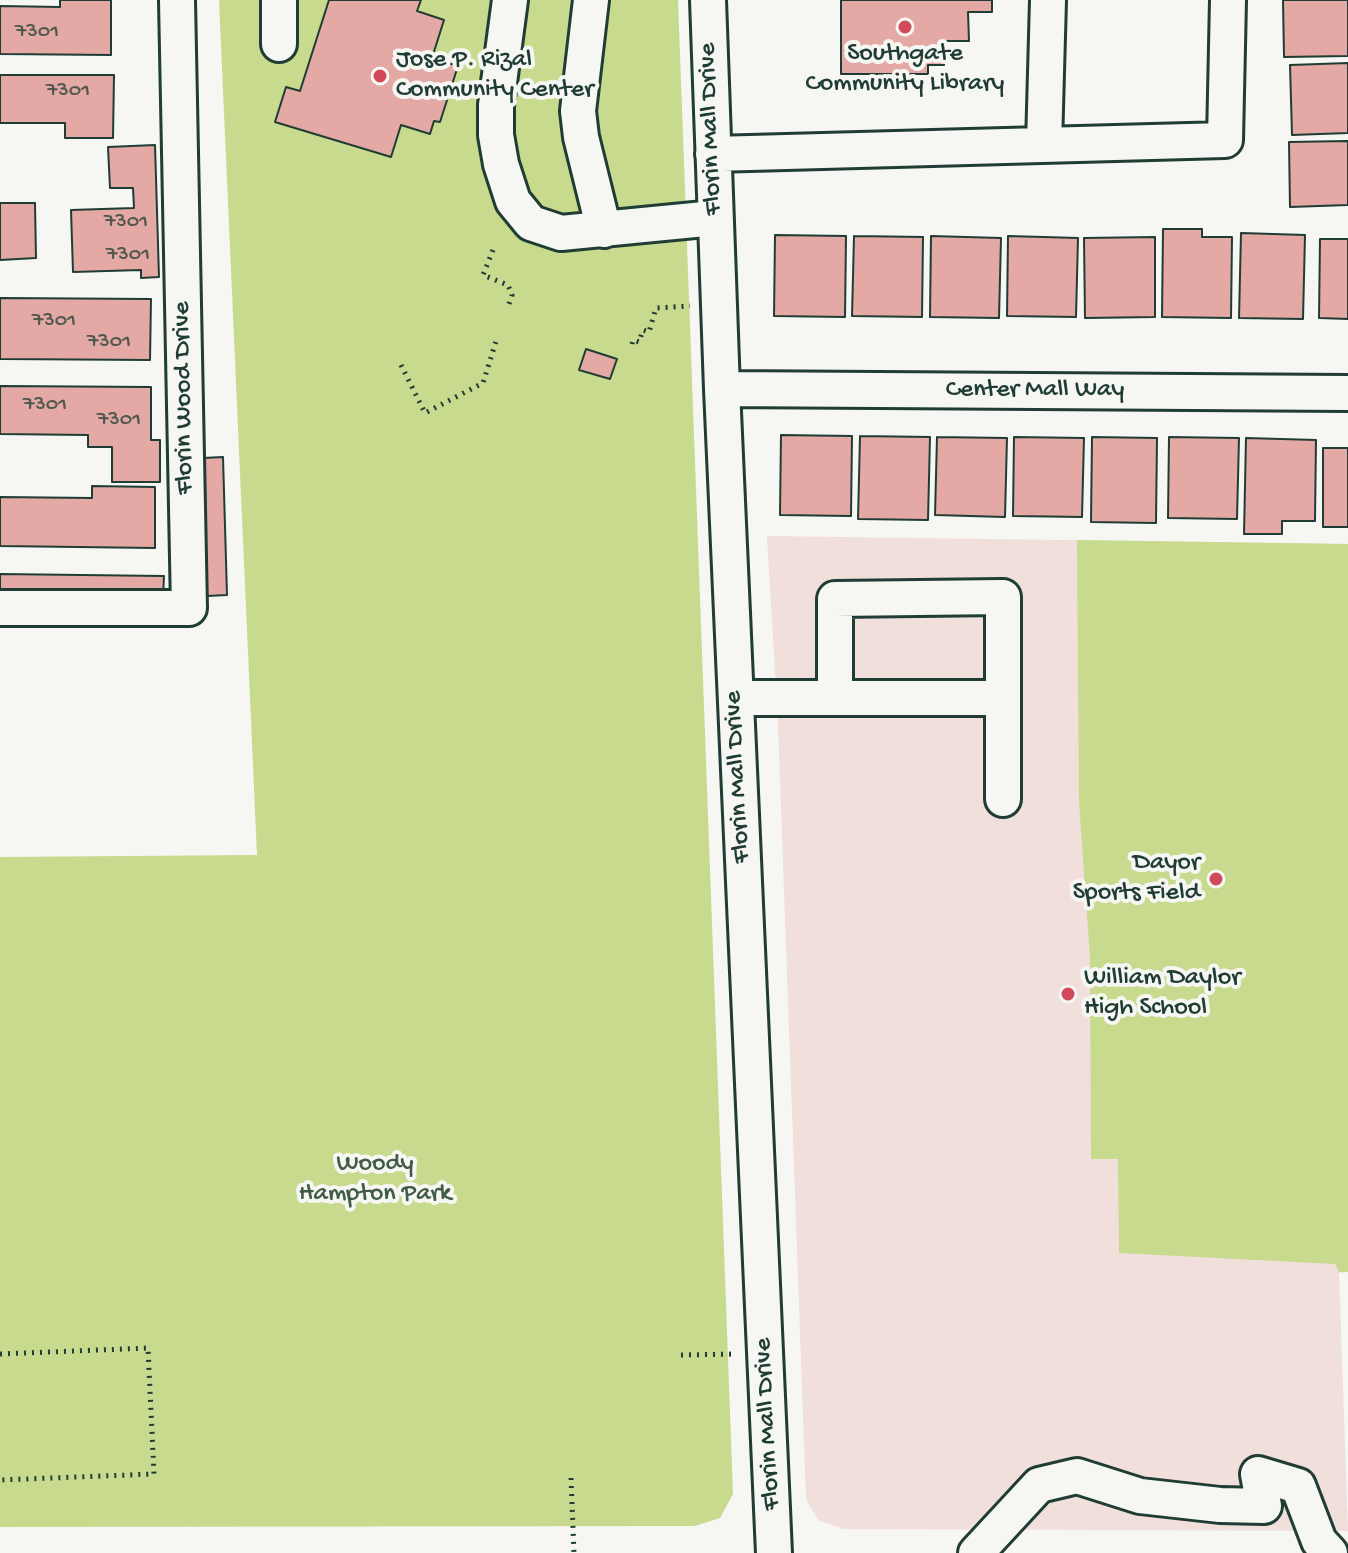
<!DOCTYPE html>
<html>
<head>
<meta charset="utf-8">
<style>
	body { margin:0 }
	canvas { display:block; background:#f6f6f2 }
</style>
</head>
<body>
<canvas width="1348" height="1553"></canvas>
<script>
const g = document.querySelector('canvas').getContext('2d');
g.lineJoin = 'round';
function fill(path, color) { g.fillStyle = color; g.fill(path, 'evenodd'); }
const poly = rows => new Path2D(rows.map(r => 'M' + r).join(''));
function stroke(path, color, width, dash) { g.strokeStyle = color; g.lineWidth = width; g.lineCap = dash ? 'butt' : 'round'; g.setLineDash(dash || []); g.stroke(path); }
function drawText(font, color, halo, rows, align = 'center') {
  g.font = font + ' "Gochi Hand",sans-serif'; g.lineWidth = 8; g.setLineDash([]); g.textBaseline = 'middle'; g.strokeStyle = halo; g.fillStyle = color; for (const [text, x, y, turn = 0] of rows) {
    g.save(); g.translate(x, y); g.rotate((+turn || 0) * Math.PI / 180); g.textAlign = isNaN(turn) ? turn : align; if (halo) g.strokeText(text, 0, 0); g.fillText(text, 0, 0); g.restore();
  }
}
const built = poly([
	[767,536,1348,544,1348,1272,1339,1273,1348,1531,843,1529,818,1520,806,1499,778,724]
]);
const green = poly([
	[219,0,678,0,733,1494,720,1518,695,1526,0,1527,0,857,257,855],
	[1077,540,1348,544,1348,1272,1339,1272,1335,1264,1119,1253,1118,1159,1091,1159,1090,957,1079,802]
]);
const building = poly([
	[60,0,111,0,111,55,0,54,0,6,60,7,60,0],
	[329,0,421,0,417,11,444,20,432,58,458,66,440,122,434,121,430,134,401,125,391,157,275,122,286,87,300,91,329,0],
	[841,0,992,0,992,12,968,12,969,41,944,41,944,65,928,65,928,74,841,74,841,0],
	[1283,0,1348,0,1348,56,1284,57,1283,0],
	[1348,63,1348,133,1292,135,1290,65,1348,63],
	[0,75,114,75,113,138,65,138,65,123,0,123,0,75],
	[1348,141,1348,205,1290,207,1289,142,1348,141],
	[155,145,159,277,141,278,141,270,73,272,71,210,134,208,133,188,110,188,108,147,155,145],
	[0,203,35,203,36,258,0,260,0,203],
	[1163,229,1202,229,1202,237,1232,237,1231,318,1162,317,1163,229],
	[1241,233,1305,235,1303,319,1239,318,1241,233],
	[775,235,846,236,845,317,774,316,775,235],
	[854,236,923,237,922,317,852,316,854,236],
	[931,236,1001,238,999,318,930,317,931,236],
	[1008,236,1078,238,1076,317,1007,316,1008,236],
	[1155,237,1155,317,1085,318,1084,238,1155,237],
	[1320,239,1348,239,1348,319,1319,318,1320,239],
	[0,298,151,299,150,360,0,359,0,298],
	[586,349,617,359,610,379,579,370,586,349],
	[0,386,151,387,151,440,160,440,160,482,112,482,112,447,88,447,88,435,0,434,0,386],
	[781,435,852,436,851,516,780,515,781,435],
	[860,436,930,437,928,520,858,519,860,436],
	[937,437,1007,438,1005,517,935,515,937,437],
	[1014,437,1084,438,1082,517,1013,516,1014,437],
	[1092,437,1157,438,1156,523,1091,522,1092,437],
	[1169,437,1239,438,1237,519,1168,518,1169,437],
	[1246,438,1316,440,1315,521,1282,521,1282,534,1244,534,1246,438],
	[1323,448,1348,448,1348,527,1323,527,1323,448],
	[223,457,227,595,207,596,203,458,223,457],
	[92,486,155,487,155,548,0,546,0,497,92,498,92,486],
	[0,574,164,576,163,598,0,596,0,574]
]);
const path = poly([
	[493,250,483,275,508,285,512,295,508,307],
	[632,344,633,340,639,342,643,330,649,332,656,308,690,306],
	[401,365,425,413,483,383,497,338],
	[0,1354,148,1348,154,1474,0,1480],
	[681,1355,736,1354],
	[571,1478,574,1553]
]);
const minor = poly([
	[279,0,279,44],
	[510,0,496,105,496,135,501,164,513,201,531,223,561,233,715,218],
	[591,0,578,111,581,137,604,230],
	[708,0,722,389,774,1553],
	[1044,145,1048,0],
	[713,154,1225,140,1228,0],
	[722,389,1348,393],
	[0,608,189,608,177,0],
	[835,697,835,599,1003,597,1003,698],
	[736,698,1003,698,1003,799],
	[976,1553,1039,1485,1077,1476,1140,1496,1220,1505,1264,1506,1258,1474,1298,1486,1319,1541,1330,1553]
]);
const markers = [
	[905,27,8,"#d1495b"],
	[380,76,8,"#d1495b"],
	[1216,879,8,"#d1495b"],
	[1068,994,8,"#d1495b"]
];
const numberNames = [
	["7301",37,33],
	["7301",68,92],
	["7301",126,223],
	["7301",128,256],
	["7301",54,322],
	["7301",109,343],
	["7301",45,406],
	["7301",119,421]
];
const poiNames = [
	["Southgate",905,55,"center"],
	["Community Library",905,85,"center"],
	["Jose P. Rizal",396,61],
	["Community Center",396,91],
	["Dayor",1200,864,"right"],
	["Sports Field",1200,894,"right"],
	["William Daylor",1084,979],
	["High School",1084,1009]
];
const streetNames = [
	["Florin Mall Drive",712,129,-92],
	["Center Mall Way",1035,391],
	["Florin Wood Drive",185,398,-91],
	["Florin Mall Drive",739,777,-93],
	["Florin Mall Drive",769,1424,-93]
];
const parkNames = [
	["Woody",375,1165],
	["Hampton Park",375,1195]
];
fill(built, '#f1dfdb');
fill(green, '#c8da8e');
fill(building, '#e4a9a4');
stroke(building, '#1f3d34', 2);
stroke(minor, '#1f3d34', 40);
stroke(path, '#1f3d34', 5, [2, 6]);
stroke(minor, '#f6f6f2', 34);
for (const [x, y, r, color] of markers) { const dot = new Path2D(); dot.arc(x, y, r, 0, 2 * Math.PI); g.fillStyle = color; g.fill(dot); stroke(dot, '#f6f6f2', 3); }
drawText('22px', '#505850', null, numberNames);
drawText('26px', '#1f3d34', '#f6f6f2', poiNames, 'left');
drawText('26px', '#1f3d34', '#f6f6f2', streetNames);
drawText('26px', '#415c46', '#f6f6f2', parkNames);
</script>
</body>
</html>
